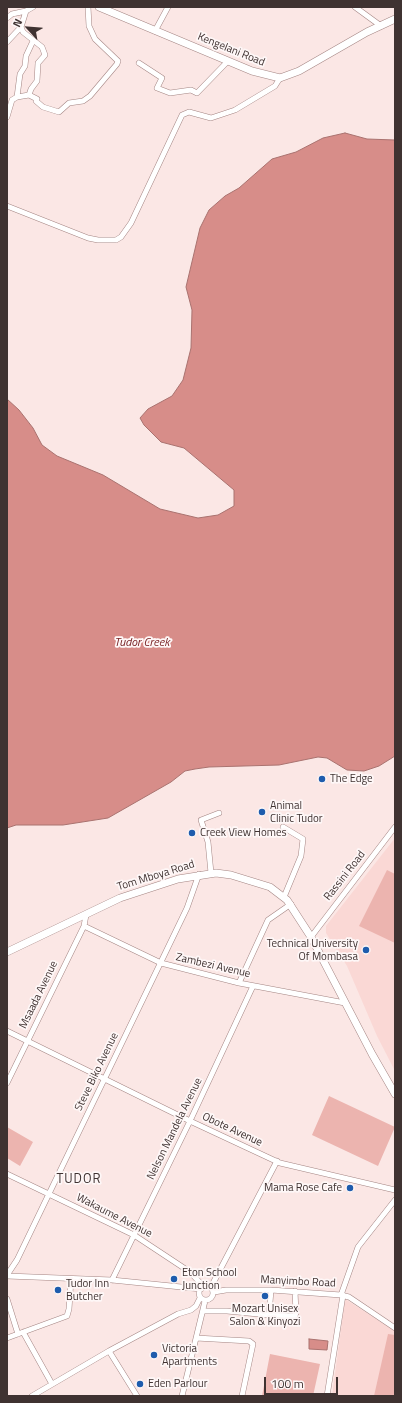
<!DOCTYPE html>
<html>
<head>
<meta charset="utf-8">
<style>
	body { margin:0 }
	#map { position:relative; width:402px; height:1403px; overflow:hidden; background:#fbe7e5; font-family:"Titillium Web",sans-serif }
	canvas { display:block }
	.frame { position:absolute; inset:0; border:8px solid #3f3231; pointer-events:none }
	.north { position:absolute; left:8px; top:8px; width:40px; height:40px; -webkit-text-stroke:3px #fef7f7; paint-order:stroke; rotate:296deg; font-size:11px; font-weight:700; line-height:16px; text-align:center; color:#3f3231 }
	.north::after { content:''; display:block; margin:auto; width:14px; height:18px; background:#3f3231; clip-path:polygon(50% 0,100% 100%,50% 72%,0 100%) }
	.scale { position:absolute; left:264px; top:1377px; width:74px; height:18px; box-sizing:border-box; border:2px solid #3f3231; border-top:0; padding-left:5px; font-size:12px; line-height:14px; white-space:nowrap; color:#3f3231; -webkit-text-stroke:3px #fef7f7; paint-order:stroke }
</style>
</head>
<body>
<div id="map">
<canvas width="402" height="1403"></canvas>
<div class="frame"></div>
<div class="north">N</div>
<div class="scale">100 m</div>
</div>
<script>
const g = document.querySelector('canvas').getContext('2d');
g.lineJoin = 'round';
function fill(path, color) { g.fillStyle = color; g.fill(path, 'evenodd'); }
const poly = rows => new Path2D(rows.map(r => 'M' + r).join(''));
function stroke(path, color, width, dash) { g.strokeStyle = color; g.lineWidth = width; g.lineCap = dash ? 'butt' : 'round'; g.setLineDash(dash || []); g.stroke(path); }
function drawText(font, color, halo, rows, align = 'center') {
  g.font = font + ' "Titillium Web",sans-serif'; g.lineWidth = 3.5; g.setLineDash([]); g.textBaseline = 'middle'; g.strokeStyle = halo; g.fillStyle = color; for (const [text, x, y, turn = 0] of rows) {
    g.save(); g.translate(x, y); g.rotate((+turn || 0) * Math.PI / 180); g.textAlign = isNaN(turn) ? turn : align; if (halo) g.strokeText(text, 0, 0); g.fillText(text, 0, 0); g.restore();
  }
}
const built = poly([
	[395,838,395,1071,377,1036,347,966,326,933,326,926],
	[345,1299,395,1331,395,1396,332,1396]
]);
const green = poly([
	[387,870,395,874,395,943,359,926],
	[329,1096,395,1127,378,1166,312,1135],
	[7,1127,33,1142,20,1166,7,1158],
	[388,1334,395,1335,395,1396,374,1396],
	[270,1354,320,1364,313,1396,262,1396]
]);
const water = poly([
	[345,133,367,139,395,140,395,756,379,766,364,771,347,770,327,758,318,757,279,765,209,767,195,769,185,771,171,782,108,818,63,825,16,825,7,828,7,399,19,410,33,428,42,445,57,456,103,475,160,509,198,518,218,515,234,506,234,490,184,448,161,442,144,425,140,418,148,409,172,396,183,380,191,348,192,310,186,287,200,228,209,210,225,196,239,188,272,159,296,152,323,138,345,133],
	[309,1339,328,1341,327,1350,309,1349,309,1339]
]);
const street = poly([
	[355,7,381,26],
	[7,18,12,14,26,11],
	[155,31,168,7],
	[7,42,21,27,26,11,33,7],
	[139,63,162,78,157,88,170,93,191,90,197,93,228,61],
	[29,95,37,99,36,101,43,107,59,112,69,103,83,101,90,96,117,64,118,61,95,39,89,26,88,7],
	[17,97,20,74,25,66,26,56,33,41],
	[7,117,12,100,17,97,29,95,31,89,37,81,38,63,45,55,42,47,23,32,21,27],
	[7,206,88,238,98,240,116,240,121,237,131,223,182,115,189,112,211,118,235,110,275,86,280,78],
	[283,827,303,839,301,856,284,897],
	[211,873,208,842,201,820,219,813],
	[84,926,161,963,239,983,345,1003],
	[311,937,395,827],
	[239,983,268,920,291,904],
	[7,1031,190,1121,280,1163,395,1190],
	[7,1083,84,926,86,915],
	[7,1174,134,1235,190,1272,204,1287],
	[7,1275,17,1260,187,908,199,874],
	[7,1276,112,1280,201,1289],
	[112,1280,190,1121,253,986],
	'199 1293a7 7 0 1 1 14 0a7 7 0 1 1-14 0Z',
	[211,1287,277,1161],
	[214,1292,226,1290,271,1290,341,1295,349,1297,395,1328],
	[341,1295,358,1247,395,1200],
	[7,1299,18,1334],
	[203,1311,227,1311,269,1315,271,1290],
	[269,1315,295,1316,296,1313,295,1291],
	[23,1332,52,1384],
	[7,1338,67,1316,69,1309,71,1279],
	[196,1338,249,1341,253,1344,242,1396],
	[109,1351,137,1396],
	[32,1396,109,1351,178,1314,191,1310,196,1306,200,1298],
	[182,1396,205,1301],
	[327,1396,343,1295]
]);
const secondary = poly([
	[99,7,252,71,280,78,299,71,367,32,395,19],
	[7,952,120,898,178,879,216,873,231,875,270,887,287,900,311,937,372,1054,395,1094]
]);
const markers = [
	[322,779,4,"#1e5cad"],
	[262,812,4,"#1e5cad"],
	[192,833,4,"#1e5cad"],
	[366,950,4,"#1e5cad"],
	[350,1188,4,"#1e5cad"],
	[174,1279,4,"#1e5cad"],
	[58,1290,4,"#1e5cad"],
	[265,1296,4,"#1e5cad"],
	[154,1355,4,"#1e5cad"],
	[140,1384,4,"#1e5cad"]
];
const streetNames = [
	["Kengelani Road",231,50,22],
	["Tom Mboya Road",156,876,-17],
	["Rassini Road",345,876,-52],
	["Zambezi Avenue",213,966,13],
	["Msaada Avenue",39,995,-64],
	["Steve Biko Avenue",97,1072,-64],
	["Nelson Mandela Avenue",175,1129,-64],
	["Obote Avenue",232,1130,25],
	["Wakaume Avenue",114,1216,27],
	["Manyimbo Road",298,1282,3]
];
const poiNames = [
	["The Edge",330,779],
	["Animal",270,806],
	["Clinic Tudor",270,819],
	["Creek View Homes",200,833],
	["Technical University",358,944,"right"],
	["Of Mombasa",358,957,"right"],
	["Mama Rose Cafe",342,1188,"right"],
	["Eton School",182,1273],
	["Junction",182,1286],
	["Tudor Inn",66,1284],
	["Butcher",66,1297],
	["Mozart Unisex",265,1309,"center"],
	["Salon & Kinyozi",265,1322,"center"],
	["Victoria",162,1349],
	["Apartments",162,1362],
	["Eden Parlour",148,1384]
];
const waterNames = [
	["Tudor Creek",142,643]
];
const quarterNames = [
	["TUDOR",79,1180]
];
fill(built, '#fad8d5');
fill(green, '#ecb4af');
fill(water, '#d78d89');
stroke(water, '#a9726f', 1);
stroke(street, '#a48583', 6);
stroke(secondary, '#a48583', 8);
stroke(street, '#fff', 5);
stroke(secondary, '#fff', 7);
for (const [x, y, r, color] of markers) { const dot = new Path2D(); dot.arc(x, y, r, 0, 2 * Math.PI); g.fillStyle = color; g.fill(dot); stroke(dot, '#fef7f7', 1.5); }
drawText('11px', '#3f3231', '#fef7f7', streetNames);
drawText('11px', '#3f3231', '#fef7f7', poiNames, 'left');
drawText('italic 12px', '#782123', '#fef7f7', waterNames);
g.letterSpacing = '1px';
drawText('13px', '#3f3231', '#fef7f7', quarterNames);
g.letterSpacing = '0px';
</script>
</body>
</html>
